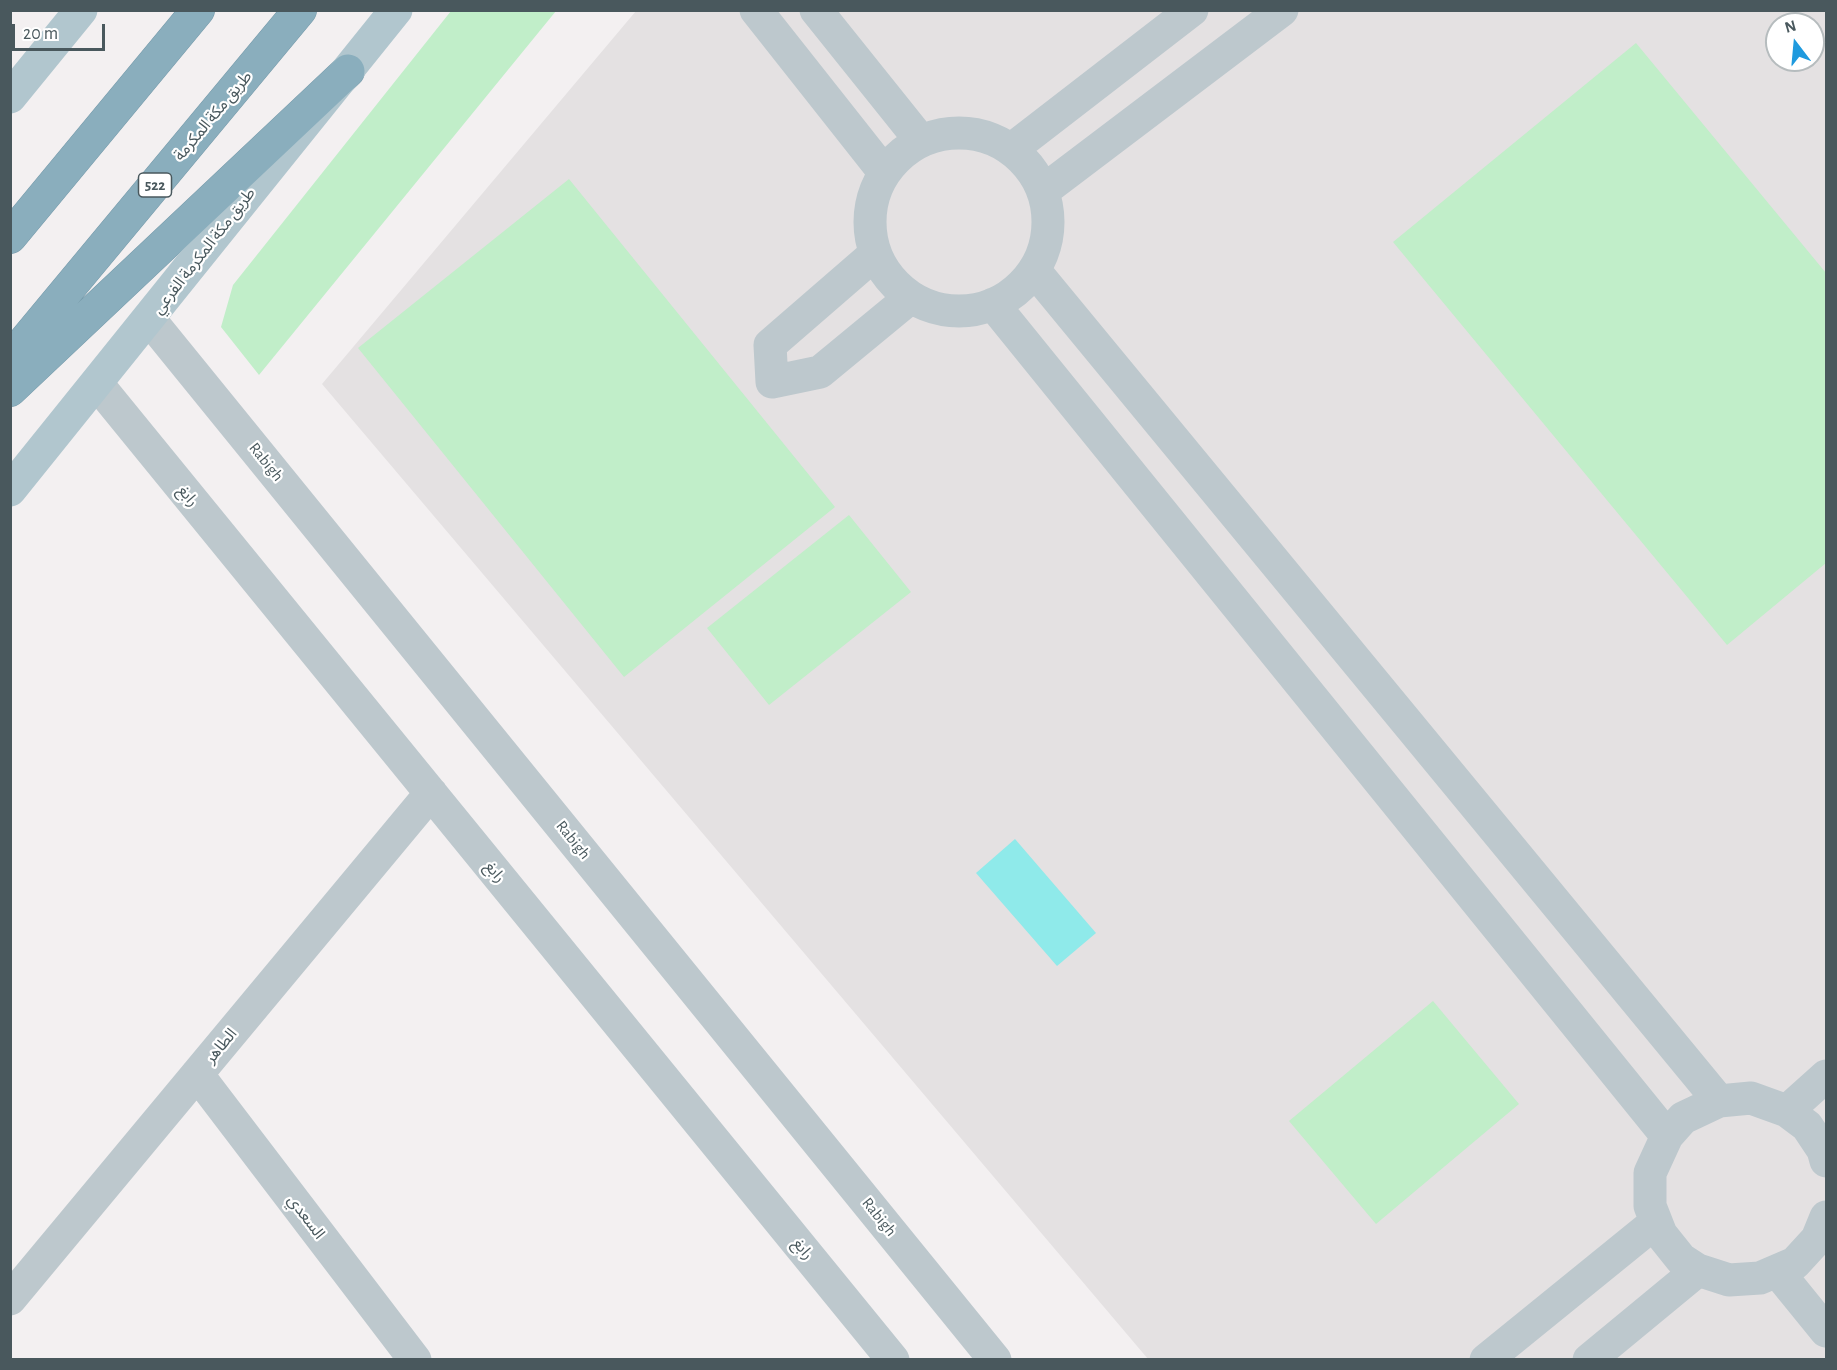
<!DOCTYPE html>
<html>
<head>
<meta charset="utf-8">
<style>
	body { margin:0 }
	#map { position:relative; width:1837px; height:1370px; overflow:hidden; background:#f3f0f1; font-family:"Alegreya Sans",sans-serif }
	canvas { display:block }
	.frame { position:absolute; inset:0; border:12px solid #49585d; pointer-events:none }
	.north { position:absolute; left:1765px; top:12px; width:60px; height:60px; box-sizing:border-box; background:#fff; border:2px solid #b6bcbe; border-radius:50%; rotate:344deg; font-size:16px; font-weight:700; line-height:24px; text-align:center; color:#49585d }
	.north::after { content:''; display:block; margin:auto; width:21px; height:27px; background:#1f9ade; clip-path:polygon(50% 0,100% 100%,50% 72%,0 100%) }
	.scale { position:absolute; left:12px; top:24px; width:93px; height:27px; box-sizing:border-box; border:3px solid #49585d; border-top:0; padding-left:8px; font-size:18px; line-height:21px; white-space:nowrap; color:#49585d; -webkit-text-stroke:4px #fff; paint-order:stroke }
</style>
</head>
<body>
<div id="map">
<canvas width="1837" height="1370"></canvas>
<div class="frame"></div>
<div class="north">N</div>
<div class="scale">20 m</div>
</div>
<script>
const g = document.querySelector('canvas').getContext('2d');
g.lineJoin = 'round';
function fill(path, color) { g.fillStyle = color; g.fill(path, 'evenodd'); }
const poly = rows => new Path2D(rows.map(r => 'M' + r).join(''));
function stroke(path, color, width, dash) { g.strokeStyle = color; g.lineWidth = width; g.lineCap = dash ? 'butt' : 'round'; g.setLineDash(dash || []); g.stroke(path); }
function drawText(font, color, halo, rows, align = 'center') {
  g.font = font + ' "Alegreya Sans","Noto Sans Arabic",sans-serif'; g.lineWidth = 4.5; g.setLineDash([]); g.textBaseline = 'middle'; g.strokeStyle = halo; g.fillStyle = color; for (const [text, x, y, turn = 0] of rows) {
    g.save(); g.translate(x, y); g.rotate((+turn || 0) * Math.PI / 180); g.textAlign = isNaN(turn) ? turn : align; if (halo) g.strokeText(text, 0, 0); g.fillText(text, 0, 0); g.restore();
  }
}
const education = poly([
	[636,11,1826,11,1826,1359,1148,1359,322,384],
	[1777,24,1813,24,1813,60,1777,60]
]);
const green = poly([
	[451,11,556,11,259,375,221,327,233,285],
	[1636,43,1826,273,1826,563,1727,645,1393,242],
	[569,179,835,507,624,677,358,348],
	[849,515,911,592,769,705,707,628],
	[1433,1001,1519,1104,1376,1224,1289,1121]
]);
const water = poly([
	[1015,839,1096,933,1057,966,976,873]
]);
const minor = poly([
	[756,10,884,172],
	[816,10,921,141],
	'870 222a89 89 0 1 1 178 0a89 89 0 1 1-178 0Z',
	[1012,149,1192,10],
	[1043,191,1282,10],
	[875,254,770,345,772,382,820,372,911,297],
	[1034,270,1719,1101],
	[993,304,1667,1136],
	[150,320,995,1360],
	[98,385,893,1360],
	[197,1074,415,1360],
	[1787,1111,1826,1076],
	[1826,1161,1823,1150,1807,1126,1787,1111,1751,1098,1719,1101,1683,1118,1667,1136,1650,1173,1650,1206,1661,1234,1681,1259,1698,1270,1729,1280,1760,1278,1795,1263,1817,1239,1826,1217],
	[1778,1272,1826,1331],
	[10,1299,431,793],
	[1486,1360,1656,1222],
	[1589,1360,1698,1270]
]);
const major = poly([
	[10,97,81,10],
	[10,490,396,10]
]);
const highway = poly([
	[10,237,198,10],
	[10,359,300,10],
	[10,390,348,71]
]);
const shields = [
	[155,185,33]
];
const shieldNames = [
	["522",155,185]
];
const streetNames = [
	["طريق مكة المكرمة",213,116,-50],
	["طريق مكة المكرمة الفرعي",204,251,-52],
	["Rabigh",266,462,51],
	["رابغ",188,496,51],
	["Rabigh",573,840,51],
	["رابغ",495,872,51],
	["الطاهر",221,1046,-50],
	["السعدي",306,1217,53],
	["Rabigh",879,1217,51],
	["رابغ",803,1249,51]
];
fill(education, '#e4e1e2');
fill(green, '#c1eec9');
fill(water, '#8feaea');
stroke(highway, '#7599a9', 34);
stroke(minor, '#bdc8cd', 33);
stroke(major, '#b1c6ce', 33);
stroke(highway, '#8aaebd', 33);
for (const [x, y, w] of shields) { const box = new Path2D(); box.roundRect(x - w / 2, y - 12, w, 24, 4.5); g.fillStyle = '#fff'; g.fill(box); stroke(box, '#49585d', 1.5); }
drawText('bold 15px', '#49585d', null, shieldNames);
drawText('16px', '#49585d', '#fff', streetNames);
</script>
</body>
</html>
